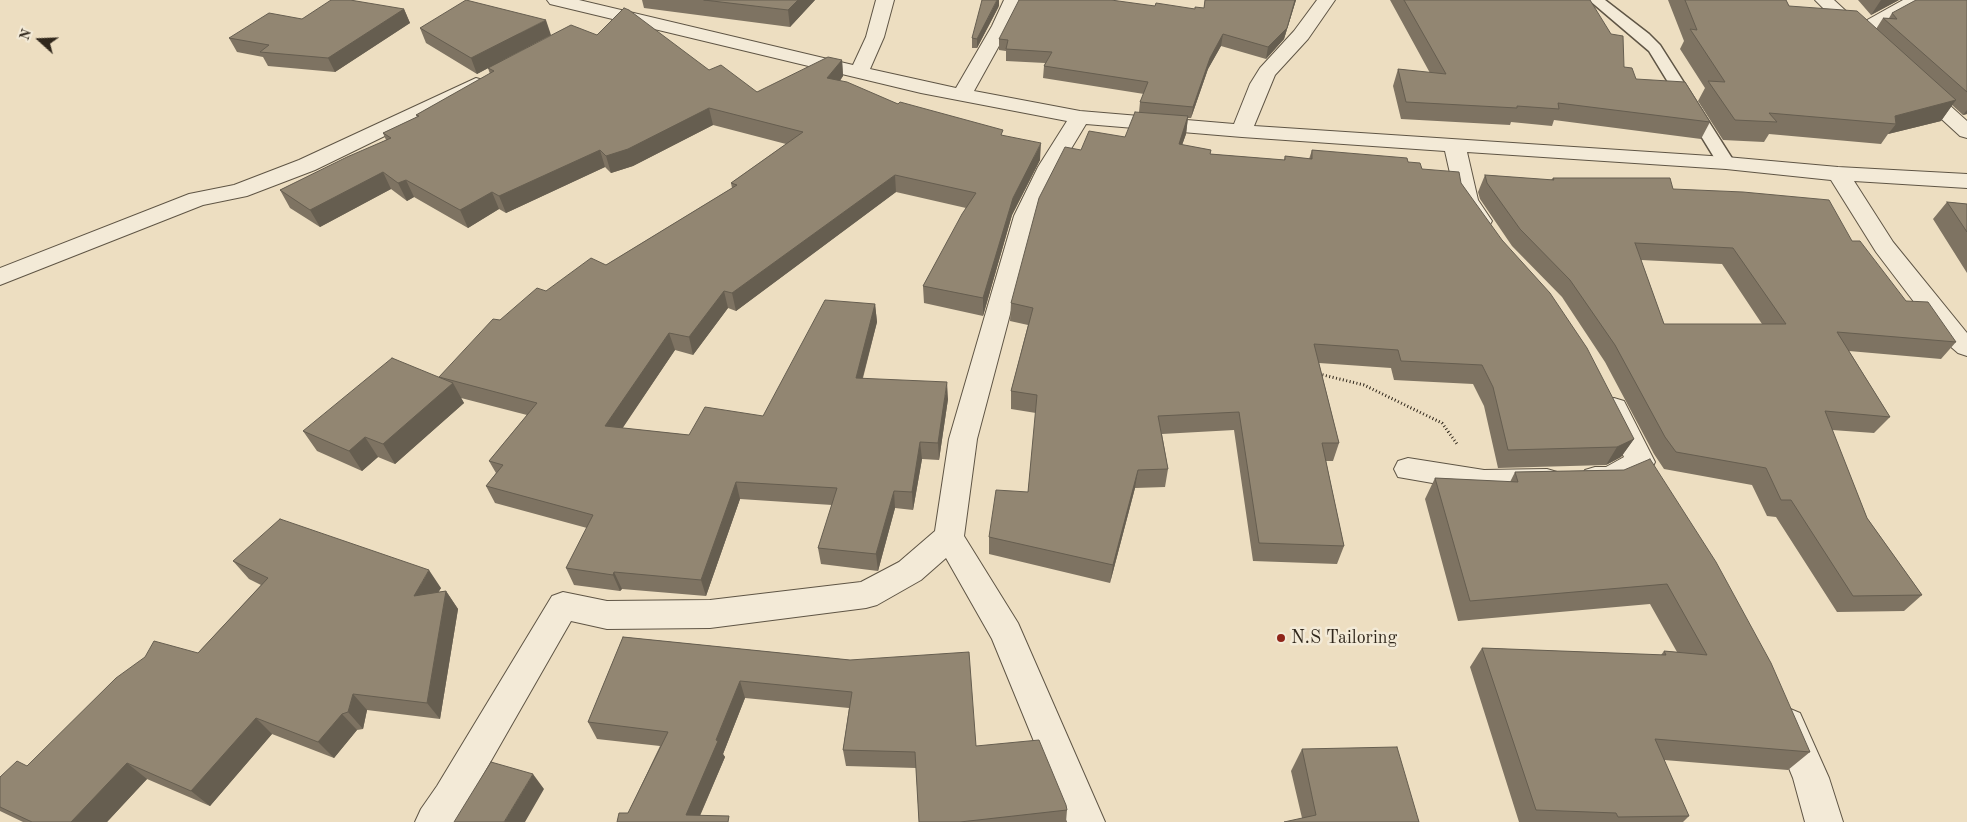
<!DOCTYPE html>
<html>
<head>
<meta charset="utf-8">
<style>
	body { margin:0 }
	#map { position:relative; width:1967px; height:822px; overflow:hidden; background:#eddec1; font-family:"Old Standard TT",serif }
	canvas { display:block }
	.north { position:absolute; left:15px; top:15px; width:50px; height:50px; -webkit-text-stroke:4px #f3ead7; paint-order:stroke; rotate:290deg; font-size:14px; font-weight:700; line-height:20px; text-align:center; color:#30271c }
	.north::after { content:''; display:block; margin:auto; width:18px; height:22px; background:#30271c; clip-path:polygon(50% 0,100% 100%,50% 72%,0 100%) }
</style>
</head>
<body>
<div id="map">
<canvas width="1967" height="822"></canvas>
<div class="north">N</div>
</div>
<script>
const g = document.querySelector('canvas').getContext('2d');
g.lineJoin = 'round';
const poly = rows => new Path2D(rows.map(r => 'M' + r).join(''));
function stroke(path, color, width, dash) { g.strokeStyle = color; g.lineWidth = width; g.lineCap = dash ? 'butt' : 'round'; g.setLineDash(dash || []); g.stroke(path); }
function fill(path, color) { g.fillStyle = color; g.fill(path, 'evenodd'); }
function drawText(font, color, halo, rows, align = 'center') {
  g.font = font + ' "Old Standard TT",serif'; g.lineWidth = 5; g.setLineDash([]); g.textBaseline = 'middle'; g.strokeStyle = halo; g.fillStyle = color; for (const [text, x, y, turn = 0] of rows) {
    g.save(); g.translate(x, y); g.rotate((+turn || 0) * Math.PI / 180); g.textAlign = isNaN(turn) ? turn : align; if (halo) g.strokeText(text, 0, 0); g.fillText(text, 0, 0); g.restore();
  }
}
const path = poly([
	[1319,374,1364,385,1442,423,1457,444]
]);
const service = poly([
	[1589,0,1605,0,1649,34,1660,45,1735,163,1732,167,1726,168,1720,167,1649,51,1589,0]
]);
const minor = poly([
	[547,0,579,0,853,65,866,37,876,0,894,0,884,37,870,69,956,88,992,26,1004,0,1022,0,1010,26,974,91,1080,111,1234,124,1250,84,1260,68,1294,31,1317,0,1335,0,1308,39,1275,75,1254,126,1726,157,1838,167,1967,174,1967,188,1854,181,1893,242,1967,333,1967,356,1958,353,1943,340,1876,252,1831,180,1726,169,1467,152,1478,200,1492,221,1489,226,1481,228,1473,226,1456,200,1445,151,1242,137,1086,124,1060,167,1036,216,977,439,964,536,1018,623,1105,822,1067,822,992,639,946,558,921,580,877,605,866,608,710,628,607,629,571,621,456,822,415,822,421,809,437,786,552,596,563,592,607,601,710,600,861,582,899,562,935,531,949,439,1014,216,1038,167,1067,121,921,93,550,4,547,0],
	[1815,0,1834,0,1860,24,1903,0,1925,0,1922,4,1869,33,1870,35,1868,39,1861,41,1854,39,1815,0],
	[476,78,483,80,486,84,483,88,315,170,247,196,203,205,0,285,0,268,189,194,234,185,299,160,476,78],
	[1918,81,1925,83,1967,121,1967,138,1960,136,1911,91,1908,87,1911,83,1918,81],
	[1614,398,1624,401,1655,462,1651,470,1620,486,1610,489,1595,489,1585,486,1580,478,1585,470,1595,467,1606,467,1624,457,1600,408,1604,401,1614,398],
	[1408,458,1484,470,1547,469,1557,472,1562,480,1557,488,1547,491,1484,492,1398,477,1394,469,1398,461,1408,458],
	[1788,708,1800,713,1829,778,1843,822,1805,822,1793,778,1771,724,1776,713,1788,708]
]);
const wall = poly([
	[642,0,815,0,790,27,644,8],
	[1205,0,1296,0,1284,39,1266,59,1221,46,1208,69,1191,118,1188,118,1186,134,1182,145,1211,150,1210,154,1284,160,1285,156,1309,159,1312,150,1408,162,1422,169,1461,183,1634,439,1621,457,1606,465,1498,468,1484,406,1473,384,1394,380,1391,368,1319,363,1339,443,1333,461,1326,461,1344,546,1337,564,1253,561,1234,430,1162,434,1168,469,1165,487,1135,488,1110,583,989,554,989,537,1028,492,1036,413,1011,409,1011,391,1028,325,1010,321,1011,303,1081,150,1125,137,1139,112,1140,102,1144,94,1043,78,1044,66,1045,63,1006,61,1006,51,999,50,999,39,1155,6,1195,9,1204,8],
	[1390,0,1590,0,1624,67,1636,79,1710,122,1701,139,1554,120,1552,126,1511,122,1510,125,1401,119,1393,86,1398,69,1430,73],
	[1668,0,1786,0,1789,6,1876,29,1883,18,1889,18,1892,13,1967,0,1967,114,1963,115,1952,105,1941,121,1888,134,1881,144,1769,134,1764,142,1723,140,1698,101,1705,88,1680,49,1684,41],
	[1858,0,1899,0,1871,15],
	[999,6,977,48,972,48,972,38],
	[404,9,410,23,335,72,268,66,263,57,237,52,229,38,302,19],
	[420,28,551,35,498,62,597,35,709,70,757,92,842,60,843,76,840,81,898,104,1003,136,1040,160,1012,215,983,316,924,303,923,286,966,208,896,192,736,311,728,308,693,355,675,350,622,428,689,435,763,416,875,304,877,322,863,378,948,399,939,460,922,459,913,510,895,508,878,571,821,564,818,548,832,505,740,499,706,596,622,589,620,591,574,585,566,568,587,528,495,503,486,486,496,473,489,461,527,415,461,398,464,403,395,464,378,457,362,471,317,451,303,431,439,377,500,320,546,291,606,265,732,188,731,183,786,144,713,125,633,166,611,173,605,167,506,213,499,209,468,228,414,197,407,201,391,189,320,227,290,208,280,190,386,140,383,133,417,117,416,115,490,74,488,68,477,74,426,43],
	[1485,175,1551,180,1553,178,1673,189,1852,241,1906,301,1956,342,1941,359,1849,351,1890,417,1874,433,1832,430,1867,518,1922,595,1904,611,1837,612,1776,517,1767,516,1752,485,1664,469,1654,454,1605,362,1562,297,1512,246,1480,199,1478,192],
	[1641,260,1722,264,1762,324,1664,324],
	[1947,202,1967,204,1967,273,1933,219],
	[1624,470,1810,752,1788,770,1664,760,1689,816,1683,822,1519,822,1470,667,1482,648,1661,655,1664,651,1677,652,1650,604,1458,621,1425,499,1435,478,1510,482,1515,472],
	[233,561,441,588,438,592,446,591,458,609,440,719,367,710,363,729,357,730,334,758,272,734,210,806,147,779,107,822,23,822,0,811,0,777,27,766,198,653,261,585,249,579],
	[623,637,850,660,976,746,1067,810,1066,822,919,822,916,768,846,766,843,750,849,708,745,698,723,754,725,757,700,816,628,813,660,746,597,739,588,722],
	[1302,749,1419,822,1302,818,1291,771]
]);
const shadedWall = poly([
	[798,0,815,0,790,27,788,10],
	[997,0,999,0,999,6,977,48,977,39],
	[1295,0,1296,0,1284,39,1266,59,1268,47],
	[1881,0,1899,0,1871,15],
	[404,9,410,23,335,72,328,58],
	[546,20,551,35,477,74,471,58],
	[1223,34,1221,46,1208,69,1191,118,1193,107,1210,58],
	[842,60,843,76,829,95,827,78],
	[1956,100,1941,121,1888,134,1896,124,1895,116],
	[709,108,713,125,633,166,611,173,606,156],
	[1967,110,1967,114,1963,115],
	[1188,116,1186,134,1176,162,1179,144],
	[1041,143,1040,160,1012,215,983,316,983,298,1013,198],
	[600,150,605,167,506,213,499,196],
	[383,172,391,189,320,227,310,210],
	[895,175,896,192,736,311,732,293],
	[406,180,414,197,407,201,398,183],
	[492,192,499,209,468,228,460,210],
	[724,291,728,308,693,355,689,337],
	[875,304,877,322,858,395,856,378],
	[669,333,675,350,612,444,605,426],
	[947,382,948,399,939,460,938,443],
	[453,383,464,403,395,464,383,444],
	[365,437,378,457,362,471,349,451],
	[1634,439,1621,457,1606,465,1617,447],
	[920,442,922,459,913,510,912,492],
	[1138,470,1135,488,1110,583,1113,565],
	[736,482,740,499,706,596,701,580],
	[894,491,895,508,878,571,876,554],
	[429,570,441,588,426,614,414,596],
	[614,572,622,589,620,591,613,575],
	[446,591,458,609,440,719,427,703],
	[740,681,745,698,723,754,725,757,697,822,686,815],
	[353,694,367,710,363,729,348,712],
	[342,714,357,730,334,758,318,742],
	[256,718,272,734,210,806,191,791],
	[127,763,147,779,107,822,71,822],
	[533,774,544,789,525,822,504,822]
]);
const building = poly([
	[331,0,350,0,404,9,328,58,260,52,269,45,229,38,269,13,302,19,331,0],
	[466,0,546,20,471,58,420,28,466,0],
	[704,0,798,0,788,10,704,0],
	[982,0,997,0,977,39,972,38,982,0],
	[1019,0,1111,0,1155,6,1156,3,1195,9,1195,7,1204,8,1205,0,1295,0,1287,28,1268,47,1223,34,1210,58,1193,107,1140,102,1148,82,1044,66,1052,52,1006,49,1008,40,999,39,1019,0],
	[1404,0,1590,0,1611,34,1623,36,1624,67,1632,68,1636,79,1685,82,1710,122,1558,103,1559,109,1517,106,1517,108,1406,102,1398,69,1446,74,1404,0],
	[1685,0,1786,0,1789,6,1857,11,1956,100,1895,116,1896,124,1769,113,1777,122,1735,120,1708,81,1725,82,1690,29,1697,30,1685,0],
	[1916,0,1967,0,1967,92,1883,18,1897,19,1892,13,1916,0],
	[624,8,629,10,709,70,721,65,757,92,828,57,842,60,827,78,847,82,898,104,900,102,1003,130,1001,135,1041,143,1013,198,983,298,923,286,962,214,976,193,895,175,732,293,724,291,689,337,669,333,605,426,689,435,705,407,763,416,825,300,875,304,856,378,947,382,938,443,920,442,912,492,894,491,876,554,818,548,837,488,736,482,701,580,614,572,613,575,566,568,593,515,486,486,503,465,489,461,537,403,439,377,493,319,500,320,537,288,546,291,591,258,606,265,737,185,731,183,803,132,709,108,628,149,606,156,600,150,499,196,492,192,460,210,406,180,398,183,383,172,310,210,280,190,347,157,391,138,383,133,419,116,416,115,494,71,488,68,571,25,597,35,624,8],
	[1135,112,1188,116,1179,144,1211,150,1210,154,1285,160,1285,156,1312,159,1312,150,1407,158,1408,162,1420,163,1422,169,1459,172,1461,183,1502,240,1550,293,1587,348,1634,439,1617,447,1508,450,1493,387,1482,365,1401,361,1398,350,1314,344,1339,443,1322,443,1344,546,1259,543,1239,412,1158,416,1168,469,1138,470,1113,565,989,537,996,490,1028,492,1037,395,1011,391,1033,308,1011,303,1039,198,1065,147,1081,150,1089,131,1125,137,1135,112],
	[1485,175,1554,180,1553,178,1670,178,1673,189,1743,192,1829,200,1852,241,1860,241,1906,301,1928,302,1956,342,1837,332,1890,417,1825,411,1867,518,1922,595,1853,596,1791,500,1781,500,1766,468,1676,452,1665,437,1615,345,1570,280,1520,229,1487,183,1485,175],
	[1635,243,1733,248,1786,324,1664,324,1635,243],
	[1947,202,1967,204,1967,232,1947,202],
	[392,358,453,383,383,444,365,437,349,451,303,431,392,358],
	[1650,459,1716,562,1771,663,1810,752,1655,739,1689,816,1618,817,1616,813,1536,810,1482,648,1666,655,1664,651,1707,655,1667,584,1470,601,1435,478,1518,482,1515,472,1624,470,1650,459],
	[280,519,429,570,414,596,446,591,427,703,353,694,348,712,342,714,318,742,256,718,191,791,127,763,71,822,32,822,0,807,0,777,17,761,27,766,116,678,145,657,154,641,198,653,268,578,233,561,280,519],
	[623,637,850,660,969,652,976,746,1039,740,1066,805,1067,810,960,822,919,822,915,752,843,750,852,692,740,681,716,740,718,741,686,815,729,816,728,822,617,822,619,813,628,813,668,732,588,722,623,637],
	[1397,747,1419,822,1284,822,1316,815,1302,749,1397,747],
	[491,762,533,774,504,822,454,822,491,762]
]);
const markers = [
	[1281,638,5,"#8f2418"]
];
const poiNames = [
	["N.S Tailoring",1291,638]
];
stroke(service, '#5f5545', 3);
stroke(minor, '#5f5545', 2);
stroke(path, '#30271c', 3, [1, 2.5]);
fill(service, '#f3ead7');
fill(minor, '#f3ead7');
fill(wall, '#7e7362');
fill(shadedWall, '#665e50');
fill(building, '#928672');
stroke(building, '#665e50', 1);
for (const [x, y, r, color] of markers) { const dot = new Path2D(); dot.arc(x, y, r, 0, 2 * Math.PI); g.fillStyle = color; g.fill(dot); stroke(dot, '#f3ead7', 2); }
drawText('18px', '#30271c', '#f3ead7', poiNames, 'left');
</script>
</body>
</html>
